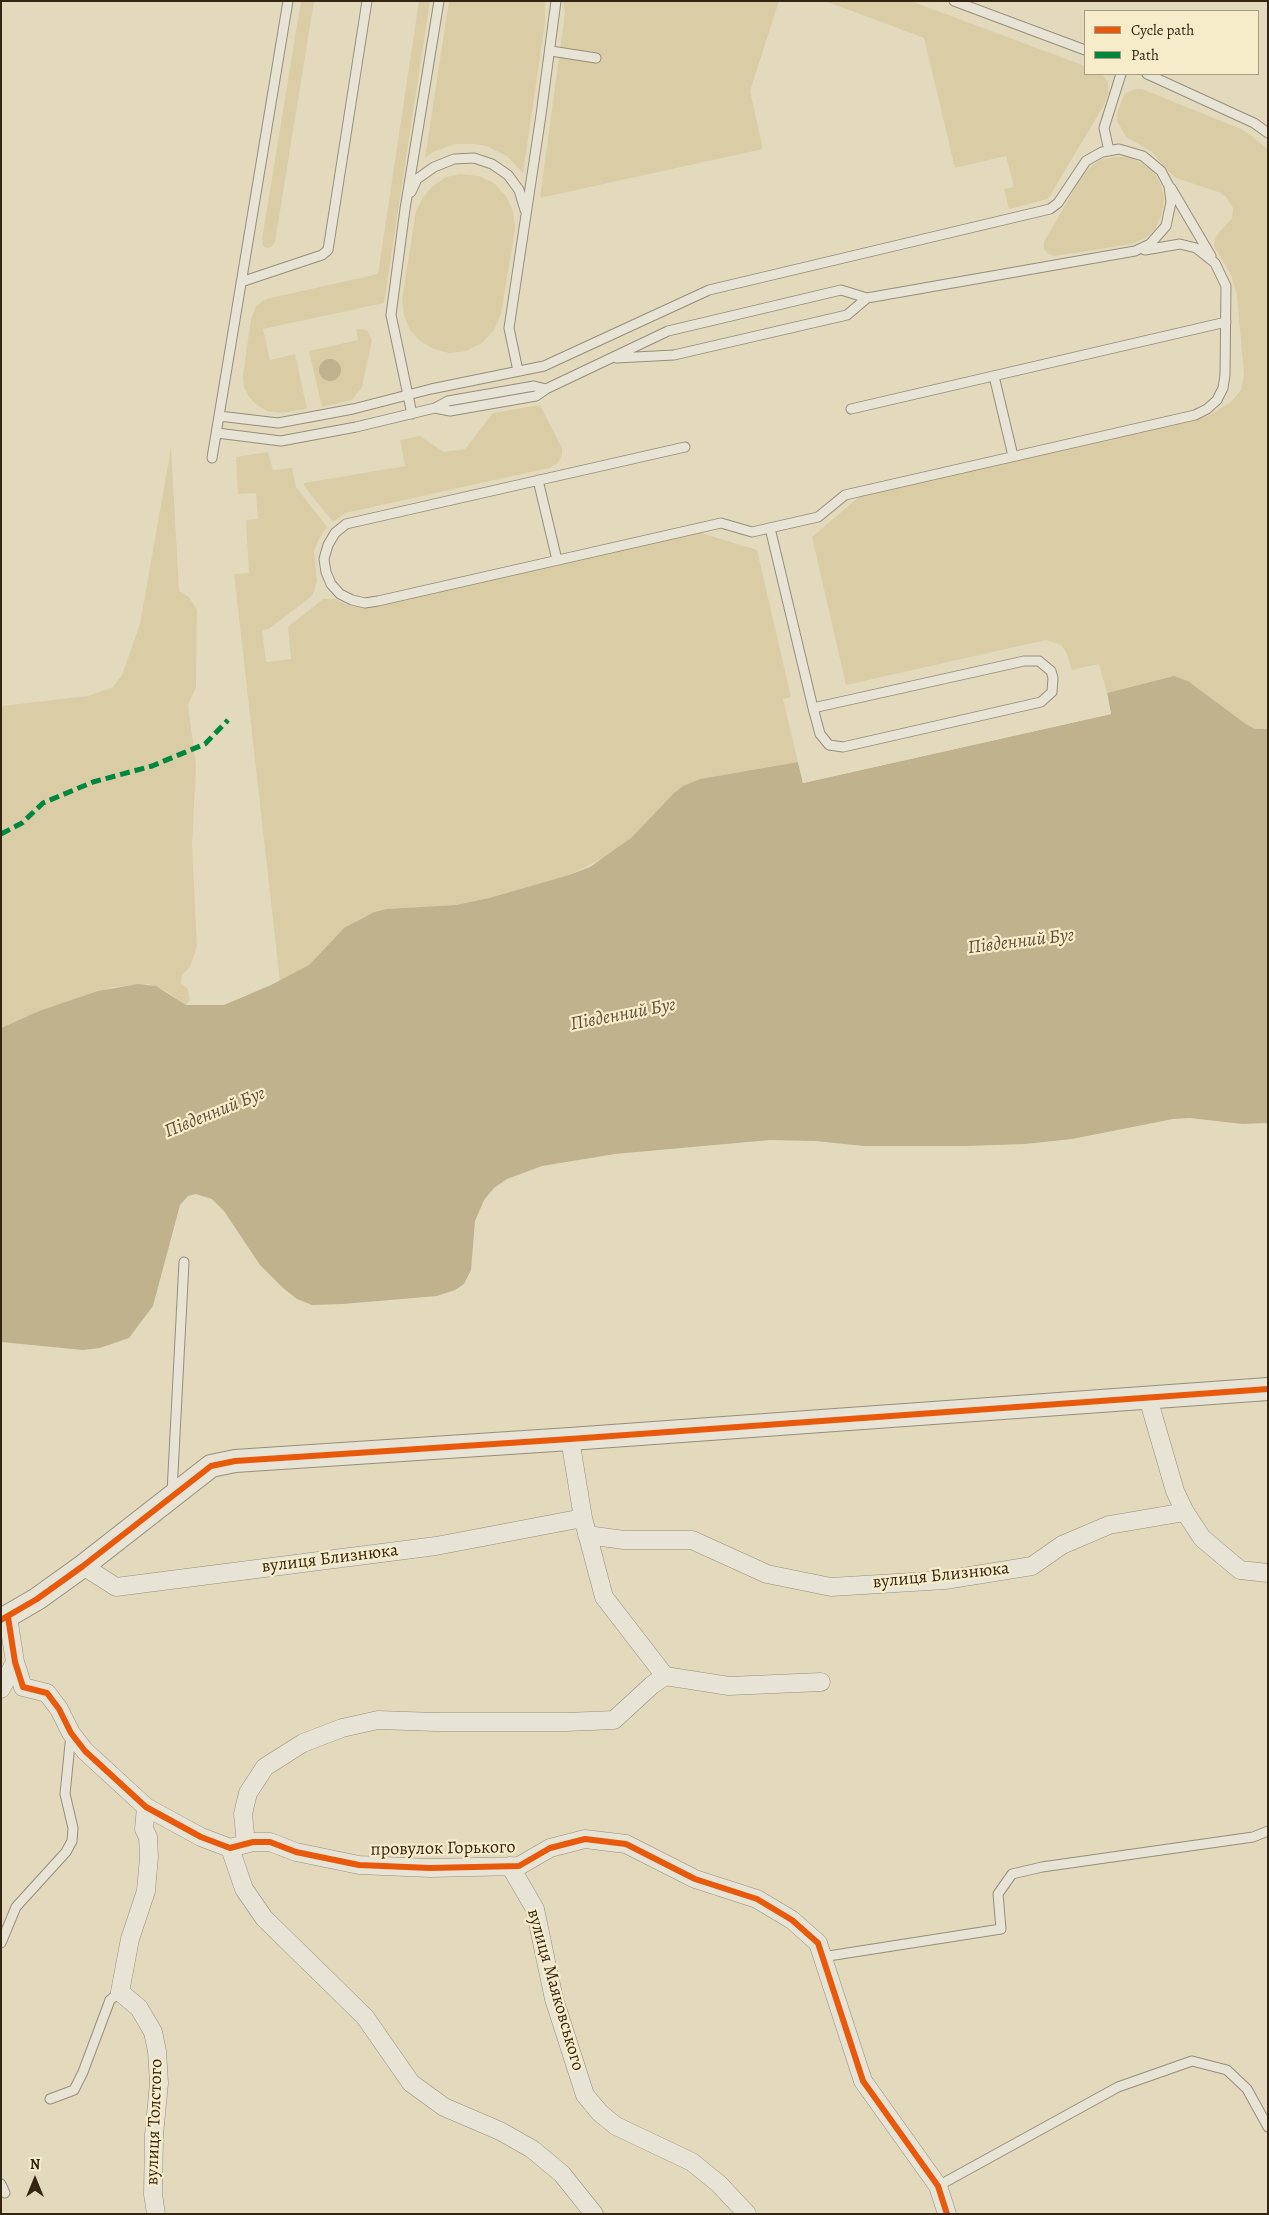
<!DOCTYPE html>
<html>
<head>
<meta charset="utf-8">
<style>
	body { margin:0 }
	#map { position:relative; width:1269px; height:2215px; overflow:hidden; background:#e3dabd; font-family:Alegreya,serif }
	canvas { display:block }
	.frame { position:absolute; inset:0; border:2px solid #342412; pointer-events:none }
	.legend { position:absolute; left:1084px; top:10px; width:175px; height:65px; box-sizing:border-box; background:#f7ecca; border:1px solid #a99c80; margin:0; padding:6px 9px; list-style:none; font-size:15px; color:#342412 }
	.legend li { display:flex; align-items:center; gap:10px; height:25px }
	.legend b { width:25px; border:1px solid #a99c80 }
	.north { position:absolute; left:10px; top:2155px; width:50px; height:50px; -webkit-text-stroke:4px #f7ecca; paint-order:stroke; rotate:0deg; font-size:14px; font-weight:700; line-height:20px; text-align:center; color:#342412 }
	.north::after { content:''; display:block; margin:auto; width:18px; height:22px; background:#342412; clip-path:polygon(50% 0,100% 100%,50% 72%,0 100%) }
</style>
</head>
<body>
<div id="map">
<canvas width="1269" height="2215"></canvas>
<div class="frame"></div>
<ul class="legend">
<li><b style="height:6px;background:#e8590c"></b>Cycle path</li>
<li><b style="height:6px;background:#00873e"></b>Path</li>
</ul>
<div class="north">N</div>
</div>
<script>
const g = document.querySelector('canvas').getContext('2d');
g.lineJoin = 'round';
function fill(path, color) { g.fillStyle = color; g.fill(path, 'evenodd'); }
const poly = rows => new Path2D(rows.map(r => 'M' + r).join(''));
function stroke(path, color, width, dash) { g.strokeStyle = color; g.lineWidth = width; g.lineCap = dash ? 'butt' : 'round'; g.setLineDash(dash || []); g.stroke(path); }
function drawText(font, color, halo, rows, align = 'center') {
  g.font = font + ' Alegreya,serif'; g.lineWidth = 4.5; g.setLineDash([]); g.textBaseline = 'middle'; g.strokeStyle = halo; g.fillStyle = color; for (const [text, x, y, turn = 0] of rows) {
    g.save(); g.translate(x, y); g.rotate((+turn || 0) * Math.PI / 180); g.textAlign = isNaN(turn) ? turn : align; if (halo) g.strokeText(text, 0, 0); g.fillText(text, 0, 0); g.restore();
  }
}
const green = poly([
	[301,1,314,1,275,242,271,247,267,248,263,246,262,239],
	[419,1,430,1,384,303,263,329,270,360,295,354,307,409,279,413,267,411,257,405,249,397,244,387,243,375,251,319,256,306,266,299,378,274],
	[449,1,545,1,545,23,523,173,507,156,486,146,475,144,454,144,433,152,425,158],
	[563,1,779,1,750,91,763,149,540,198,565,13],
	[825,1,911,1,1085,66,1085,74,1102,74,1108,82,1108,93,1104,105,1048,199,1009,209,1004,189,1014,187,1006,156,955,168,924,38],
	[1136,89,1142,89,1241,129,1251,135,1268,150,1268,729,1255,729,1246,724,1188,681,1174,676,1107,693,1099,664,1072,670,1066,652,1061,645,1046,640,846,685,812,537,860,496,1208,416,1231,402,1241,390,1244,375,1237,295,1231,275,1214,246,1216,236,1232,218,1233,208,1226,197,1221,193,1176,178,1165,168,1151,151,1126,137,1117,121,1118,110,1125,93],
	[1114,157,1129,157,1142,163,1154,172,1161,185,1164,199,1162,214,1156,227,1146,238,1132,244,1054,256,1048,254,1044,248,1044,242,1079,181,1088,169,1100,160],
	[461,174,479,176,494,183,506,196,513,211,515,229,501,314,494,330,482,343,466,351,449,353,434,349,420,341,410,330,404,316,402,300,416,211,423,197,433,186,446,177],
	[356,329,367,330,372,340,362,387,352,400,322,407,309,351,358,340],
	[540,405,562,448,562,454,558,463,549,468,345,513,333,522,304,486,304,483,405,466,400,440,420,436,443,452,465,449,493,413],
	[171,448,179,591,189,597,197,610,196,688,188,705,196,766,192,845,197,946,190,967,182,975,181,983,188,989,190,1000,186,1005,166,991,149,984,113,987,39,1011,1,1028,1,706,88,696,113,687,122,675,140,624],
	[268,452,273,470,292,468,296,487,327,527,320,537,314,551,317,581,314,591,312,596,269,629,262,630,266,662,291,659,288,627,323,599,335,599,350,606,365,608,698,532,757,550,791,697,783,699,798,762,700,779,673,794,631,838,607,856,569,875,489,898,456,905,388,909,374,912,358,920,333,939,309,965,280,981,234,574,249,573,246,520,258,519,256,493,238,494,236,457]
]);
const water = poly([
	'319 370a11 11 0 1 1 22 0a11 11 0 1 1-22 0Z',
	[1174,676,1188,681,1246,724,1255,729,1268,729,1268,1123,1242,1124,1190,1118,1173,1119,1072,1139,1025,1144,966,1146,864,1146,815,1141,770,1140,615,1154,542,1166,507,1179,494,1188,484,1200,475,1221,471,1270,464,1284,455,1290,437,1296,343,1304,312,1305,297,1299,283,1288,260,1265,224,1211,212,1199,196,1194,188,1196,180,1205,153,1306,129,1338,100,1348,83,1350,1,1342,1,1028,39,1011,98,991,138,984,156,986,186,1005,224,1005,271,985,309,965,344,928,374,912,387,909,456,905,489,898,569,875,590,867,631,838,673,794,683,786,700,779,798,762,803,783,1111,714,1107,693]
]);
const pier = poly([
	[1104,693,1107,693,1111,714,803,783,798,762,800,761,804,780,1109,712]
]);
const service = poly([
	[954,1,1085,50],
	[551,51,596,58],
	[1147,74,1254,123,1268,133],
	[1109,151,1104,128,1121,74],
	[1171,188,1211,256],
	[411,192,417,179,434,167,454,159,474,158,492,164,508,175,519,190,525,210],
	[241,282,322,255,328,250,367,1],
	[616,358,674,355,847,315,867,298],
	[518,371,509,328,541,115,556,1],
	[994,376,1013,456],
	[851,409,1226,322],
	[412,414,391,315,405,209,439,1],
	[219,416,278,423,353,409,431,389,544,366,709,290,1050,209,1058,203,1086,161,1102,152,1119,149,1143,156,1161,171,1169,186,1171,202,1166,226,1150,244,1135,251,867,298,841,290,668,331,546,389,536,396,450,411,435,408],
	[217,433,281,441,356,427,435,408,448,401,534,386,546,389],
	[685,447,346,524,335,533,328,545,324,559,326,572,331,584,340,594,352,600,365,603,378,601,721,523,752,532,818,517,845,495,1195,415,1207,409,1217,400,1223,388,1225,375,1226,286,1215,263,1196,248,1180,244,1145,250],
	[212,458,288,1],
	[538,480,557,560],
	[770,528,813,708,820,734,829,745,843,747,1041,702,1052,692,1053,678,1051,671,1039,661,1024,661,813,708],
	[172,1492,184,1262],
	[1,1943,16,1907,66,1852,72,1841,73,1828,65,1794,71,1734],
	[822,1957,1001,1929,998,1894,1012,1874,1042,1867,1253,1837,1268,1831],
	[50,2099,74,2090,83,2072,110,2000,120,1992],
	[1,2184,5,2193],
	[938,2186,1118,2087,1192,2061,1227,2070,1247,2089,1268,2127]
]);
const minor = poly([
	[1148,1398,1175,1491,1185,1512,1202,1538,1240,1570,1268,1573],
	[570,1439,583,1518,604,1597,665,1676],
	[587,1535,624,1540,692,1540,767,1574,831,1587,945,1580,1032,1566,1062,1545,1109,1525,1185,1512],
	[83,1566,116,1587,436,1546,583,1518],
	[8,1617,15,1662,23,1687,47,1693,59,1709,71,1733,85,1751,146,1807,201,1837,230,1848,253,1842,270,1842,296,1852,359,1865,430,1868,519,1866,550,1848,585,1839,626,1844,695,1879,757,1899,792,1920,818,1943,863,2081,938,2186,947,2214],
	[1,1689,15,1662],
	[146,1807,144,1829,148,1837,149,1857,146,1891,130,1939,120,1992,139,2008,153,2032,157,2051,159,2083,154,2135,153,2194,156,2214],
	[246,1844,243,1814,248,1793,265,1767,303,1743,342,1728,378,1720,436,1722,566,1722,614,1720,652,1685,665,1676,729,1686,821,1682],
	[230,1848,244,1889,264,1918,365,2017,411,2083,444,2107,500,2131,532,2149,562,2174,594,2214],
	[510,1866,535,1909,554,1999,585,2095,600,2113,616,2126,692,2162,719,2184,747,2214]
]);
const tertiary = poly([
	[1,1620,37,1599,83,1566,211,1466,235,1461,570,1439,1268,1389]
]);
const quiet = poly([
	[1,834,22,823,43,803,93,782,152,766,205,744,228,720]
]);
const cycleway = poly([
	[8,1617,15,1662,23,1687,47,1693,59,1709,71,1733,85,1751,146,1807,201,1837,230,1848,253,1842,270,1842,296,1852,359,1865,430,1868,519,1866,550,1848,585,1839,626,1844,695,1879,757,1899,792,1920,818,1943,863,2081,938,2186,947,2214],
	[1,1620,37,1599,83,1566,211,1466,235,1461,570,1439,1268,1389]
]);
const streetNames = [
	["вулиця Близнюка",330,1559,-7],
	["вулиця Близнюка",941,1576,-6],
	["провулок Горького",443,1849,-1],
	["вулиця Маяковського",555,1990,74],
	["вулиця Толстого",155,2122,-88]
];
const waterNames = [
	["Південний Буг",1021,942,-7],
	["Південний Буг",623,1015,-11],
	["Південний Буг",215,1113,-22]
];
fill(green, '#dacda6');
fill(water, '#c0b28d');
fill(pier, '#e3dabd');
stroke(service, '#958e7c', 11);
stroke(minor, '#958e7c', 19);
stroke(tertiary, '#958e7c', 24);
stroke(service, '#e7e3d5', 9);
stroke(minor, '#e7e3d5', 18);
stroke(tertiary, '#e7e3d5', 22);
stroke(quiet, '#00873e', 5, [10, 5]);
stroke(cycleway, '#e8590c', 6);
drawText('18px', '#342412', '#f7ecca', streetNames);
drawText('italic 19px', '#605036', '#f7ecca', waterNames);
</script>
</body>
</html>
